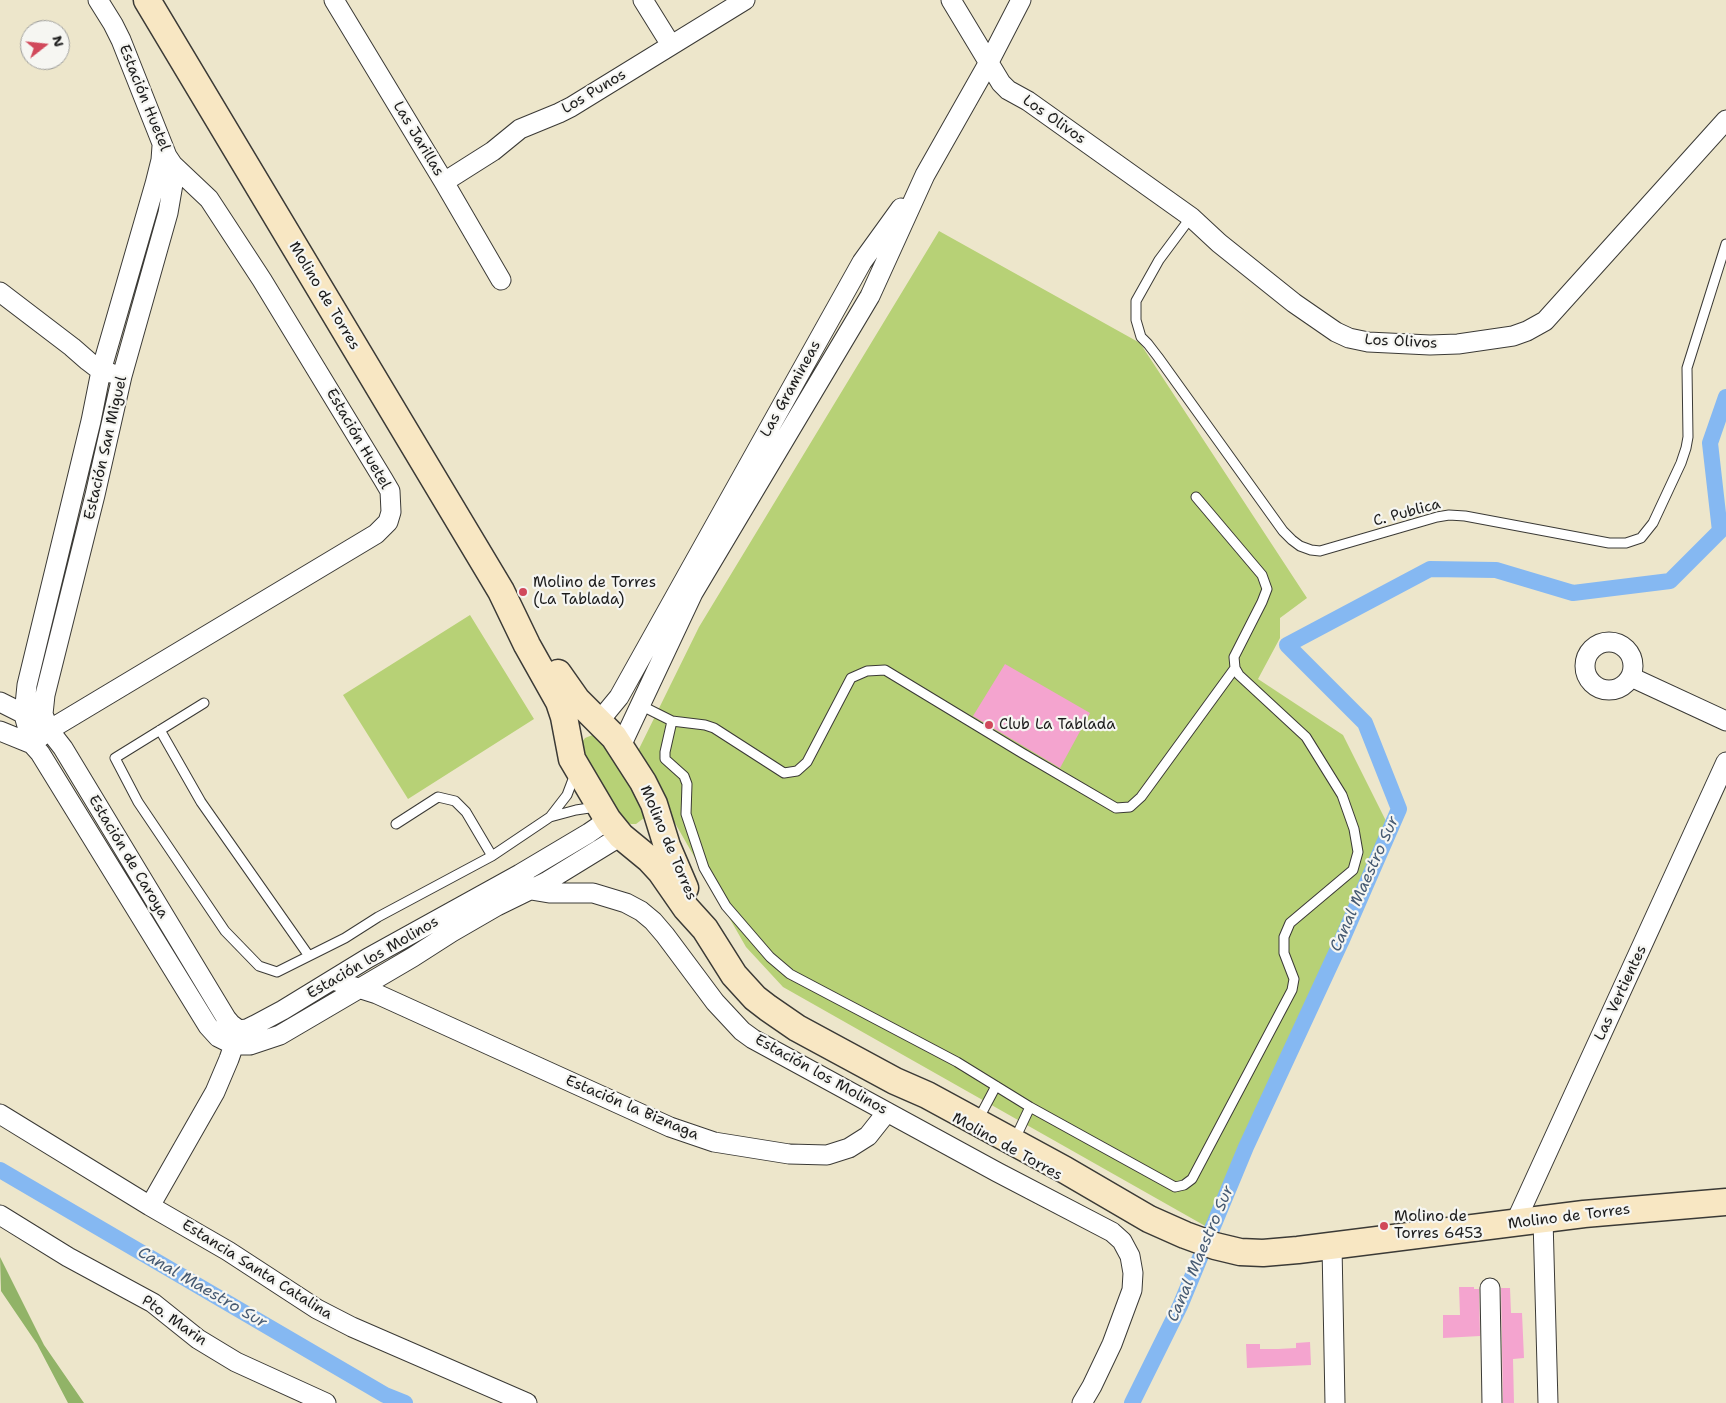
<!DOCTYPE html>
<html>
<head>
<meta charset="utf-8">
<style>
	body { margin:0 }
	#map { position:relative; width:1726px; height:1403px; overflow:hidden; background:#ede6cb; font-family:"Shantell Sans",sans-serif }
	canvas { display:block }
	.north { position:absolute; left:20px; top:20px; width:50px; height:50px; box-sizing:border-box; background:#f6f6f2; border:1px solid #9f9f9c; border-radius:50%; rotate:74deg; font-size:14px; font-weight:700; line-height:20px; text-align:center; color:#1c1c1c }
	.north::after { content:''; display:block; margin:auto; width:18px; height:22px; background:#d1495b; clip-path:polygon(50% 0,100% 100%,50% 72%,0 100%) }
</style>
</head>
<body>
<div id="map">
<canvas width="1726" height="1403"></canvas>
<div class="north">N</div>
</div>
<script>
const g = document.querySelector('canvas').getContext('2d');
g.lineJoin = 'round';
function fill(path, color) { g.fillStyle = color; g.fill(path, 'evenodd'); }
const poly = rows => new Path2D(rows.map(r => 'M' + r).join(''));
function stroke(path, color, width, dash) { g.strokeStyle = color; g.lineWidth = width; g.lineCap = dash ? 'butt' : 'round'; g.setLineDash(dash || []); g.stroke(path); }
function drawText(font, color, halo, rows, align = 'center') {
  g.font = font + ' "Shantell Sans",sans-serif'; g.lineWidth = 4.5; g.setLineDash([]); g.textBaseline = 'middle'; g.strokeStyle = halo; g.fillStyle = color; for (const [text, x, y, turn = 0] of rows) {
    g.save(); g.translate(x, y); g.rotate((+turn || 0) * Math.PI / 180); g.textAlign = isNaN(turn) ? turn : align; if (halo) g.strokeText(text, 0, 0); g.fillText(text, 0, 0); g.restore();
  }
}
const green = poly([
	[939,231,1140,343,1307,598,1280,618,1280,638,1258,679,1343,735,1387,823,1307,1011,1207,1227,783,987,746,947,636,755,699,627],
	[470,615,534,719,408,799,343,695],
	[595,734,604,737,646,814,644,818,636,824,631,824,622,821,583,757,581,747,582,742,585,738]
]);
const forest = poly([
	[0,1257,44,1345,84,1403,68,1403,37,1344,1,1291]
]);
const canal = poly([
	[0,1170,385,1395,405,1403],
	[1132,1403,1180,1306,1246,1147,1341,942,1399,809,1365,723,1287,645,1430,569,1496,570,1573,593,1670,581,1720,531,1710,443,1726,397]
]);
const building = poly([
	[1005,664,1090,713,1060,768,973,716],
	[1459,1287,1474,1287,1474,1289,1479,1289,1480,1336,1443,1338,1443,1315,1460,1315],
	[1501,1288,1510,1288,1511,1313,1522,1313,1524,1358,1513,1359,1514,1403,1503,1403],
	[1310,1342,1311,1365,1247,1368,1246,1344,1260,1344,1260,1349,1278,1349,1296,1348,1296,1343]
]);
const service = poly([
	[1191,217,1159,260,1136,301,1136,320,1141,337,1148,344,1158,357,1283,531,1292,540,1300,546,1311,550,1320,551,1437,517,1449,515,1465,516,1609,543,1626,543,1641,538,1653,523,1681,463,1686,448,1688,437,1687,368,1726,244],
	[204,703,115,758,138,802,225,931,259,966,277,972,345,938,378,917,492,856,550,817,576,810,596,807],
	[640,705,672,721,705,725,714,728,784,773,797,771,807,762,851,678,867,671,885,670,1022,753,1116,808,1130,807,1141,797,1235,668],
	[672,721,665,752,665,759,684,776,687,784,686,814,704,868,726,906,770,957,790,974,957,1062,1030,1107,1175,1187,1184,1185,1192,1179,1292,990,1294,979,1284,953,1284,937,1290,923,1353,870,1358,852,1354,829,1342,795,1306,737,1239,675,1235,668,1234,657,1262,602,1267,589,1262,575,1196,497],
	[160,730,201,802,309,956],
	[550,817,567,795,575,774],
	[396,824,438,797,455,801,466,812,492,856],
	[978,1120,996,1086],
	[1014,1141,1030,1107]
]);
const minor = poly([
	[334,0,444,182,501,280],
	[643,0,671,45],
	[951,0,1001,83,1008,90,1028,101,1191,217,1219,243,1294,303,1336,332,1349,338,1368,342,1430,345,1458,344,1513,336,1527,331,1545,321,1726,120],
	[444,182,493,151,520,129,559,113,571,107,745,0],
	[0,292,72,347,88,361,101,371,111,373],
	'1585 666a24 24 0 1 1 48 0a24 24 0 1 1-48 0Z',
	[1631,677,1726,721],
	[0,702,40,722,49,730,63,748,226,1018,231,1024,239,1030],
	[598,719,605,714,619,697,862,262,901,208],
	[49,730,43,714,45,695,95,495,122,376,168,213,173,184,173,165],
	[0,731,32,744,40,753,208,1026,218,1037,234,1045,250,1045,280,1035,413,957,452,932,497,906,546,882,621,836],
	[32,744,49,730,99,700,376,534,388,522,391,512,390,491,383,479,262,280,209,199,173,165,167,156,121,40,113,24,98,0],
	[32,744,24,715,27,685,91,421,101,371,155,184,161,160,162,146],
	[621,746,693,593,870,296,925,175,989,62,1021,0],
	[520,874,531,890,549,893,593,893,626,903,641,911,653,921,665,935,715,1002,742,1031,753,1039,997,1172,1112,1232,1122,1241,1130,1256,1133,1273,1132,1290,1112,1344,1092,1386,1082,1403],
	[333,980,377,994,670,1127,714,1142,789,1154,827,1155,849,1148,868,1136,887,1112],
	[239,1030,247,1029,255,1025,283,1010,368,958,520,874,589,833,608,820],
	[0,1114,150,1206,228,1251,317,1309,352,1327,527,1403],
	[150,1206,215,1092,229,1059,238,1033],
	[0,1215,68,1257,153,1303,198,1339,236,1362,326,1403],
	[1543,1219,1548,1403],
	[1515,1223,1726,762],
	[1332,1246,1335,1403],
	[1490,1288,1492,1403]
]);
const secondary = poly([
	[147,0,501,591,527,645,559,702,564,717,572,759,608,820,621,836,649,859,661,872,686,908,705,929,734,975,755,998,768,1008,797,1028,895,1081,927,1095,1065,1170,1149,1219,1185,1235,1215,1246,1240,1252,1263,1253,1298,1250,1584,1214,1726,1202],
	[558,673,577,700,614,737,643,782,654,804,667,846,685,888]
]);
const markers = [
	[523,592,5,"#d1495b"],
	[989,725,5,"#d1495b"],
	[1384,1226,5,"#d1495b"]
];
const streetNames = [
	["Los Punos",594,92,-31],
	["Estación Huetel",144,98,68],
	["Los Olivos",1054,120,35],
	["Las Jarillas",418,139,59],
	["Molino de Torres",324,296,59],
	["Los Olivos",1401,342,3],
	["Las Gramineas",791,389,-61],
	["Estación Huetel",358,439,60],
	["Estación San Miguel",106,448,-77],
	["C. Publica",1407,513,-15],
	["Molino de Torres",668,843,67],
	["Estación de Caroya",128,857,59],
	["Estación los Molinos",373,958,-30],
	["Las Vertientes",1621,993,-65],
	["Estación los Molinos",821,1075,29],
	["Estación la Biznaga",632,1108,23],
	["Molino de Torres",1007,1147,29],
	["Molino de Torres",1569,1217,-7],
	["Estancia Santa Catalina",257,1270,32],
	["Pto. Marin",174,1321,35]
];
const poiNames = [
	["Molino de Torres",533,583],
	["(La Tablada)",533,600],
	["Club La Tablada",999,725],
	["Molino de",1394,1217],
	["Torres 6453",1394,1234]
];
const waterNames = [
	["Canal Maestro Sur",1365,884,-66],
	["Canal Maestro Sur",1201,1254,-67],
	["Canal Maestro Sur",202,1288,30]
];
fill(green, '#b7d176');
fill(forest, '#91b367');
stroke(canal, '#85b8f2', 16);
fill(building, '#f4a4cf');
stroke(service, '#3b3a36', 11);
stroke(minor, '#3b3a36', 21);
stroke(secondary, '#3b3a36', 29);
stroke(service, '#fff', 9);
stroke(minor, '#fff', 19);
stroke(secondary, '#f8e7c3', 26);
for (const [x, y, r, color] of markers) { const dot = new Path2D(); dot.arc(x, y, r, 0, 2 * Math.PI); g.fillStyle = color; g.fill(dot); stroke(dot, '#f6f6f2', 2); }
drawText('15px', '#1c1c1c', '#f6f6f2', streetNames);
drawText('15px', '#1c1c1c', '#f6f6f2', poiNames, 'left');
drawText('italic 16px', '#465a72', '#f6f6f2', waterNames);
</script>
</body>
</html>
